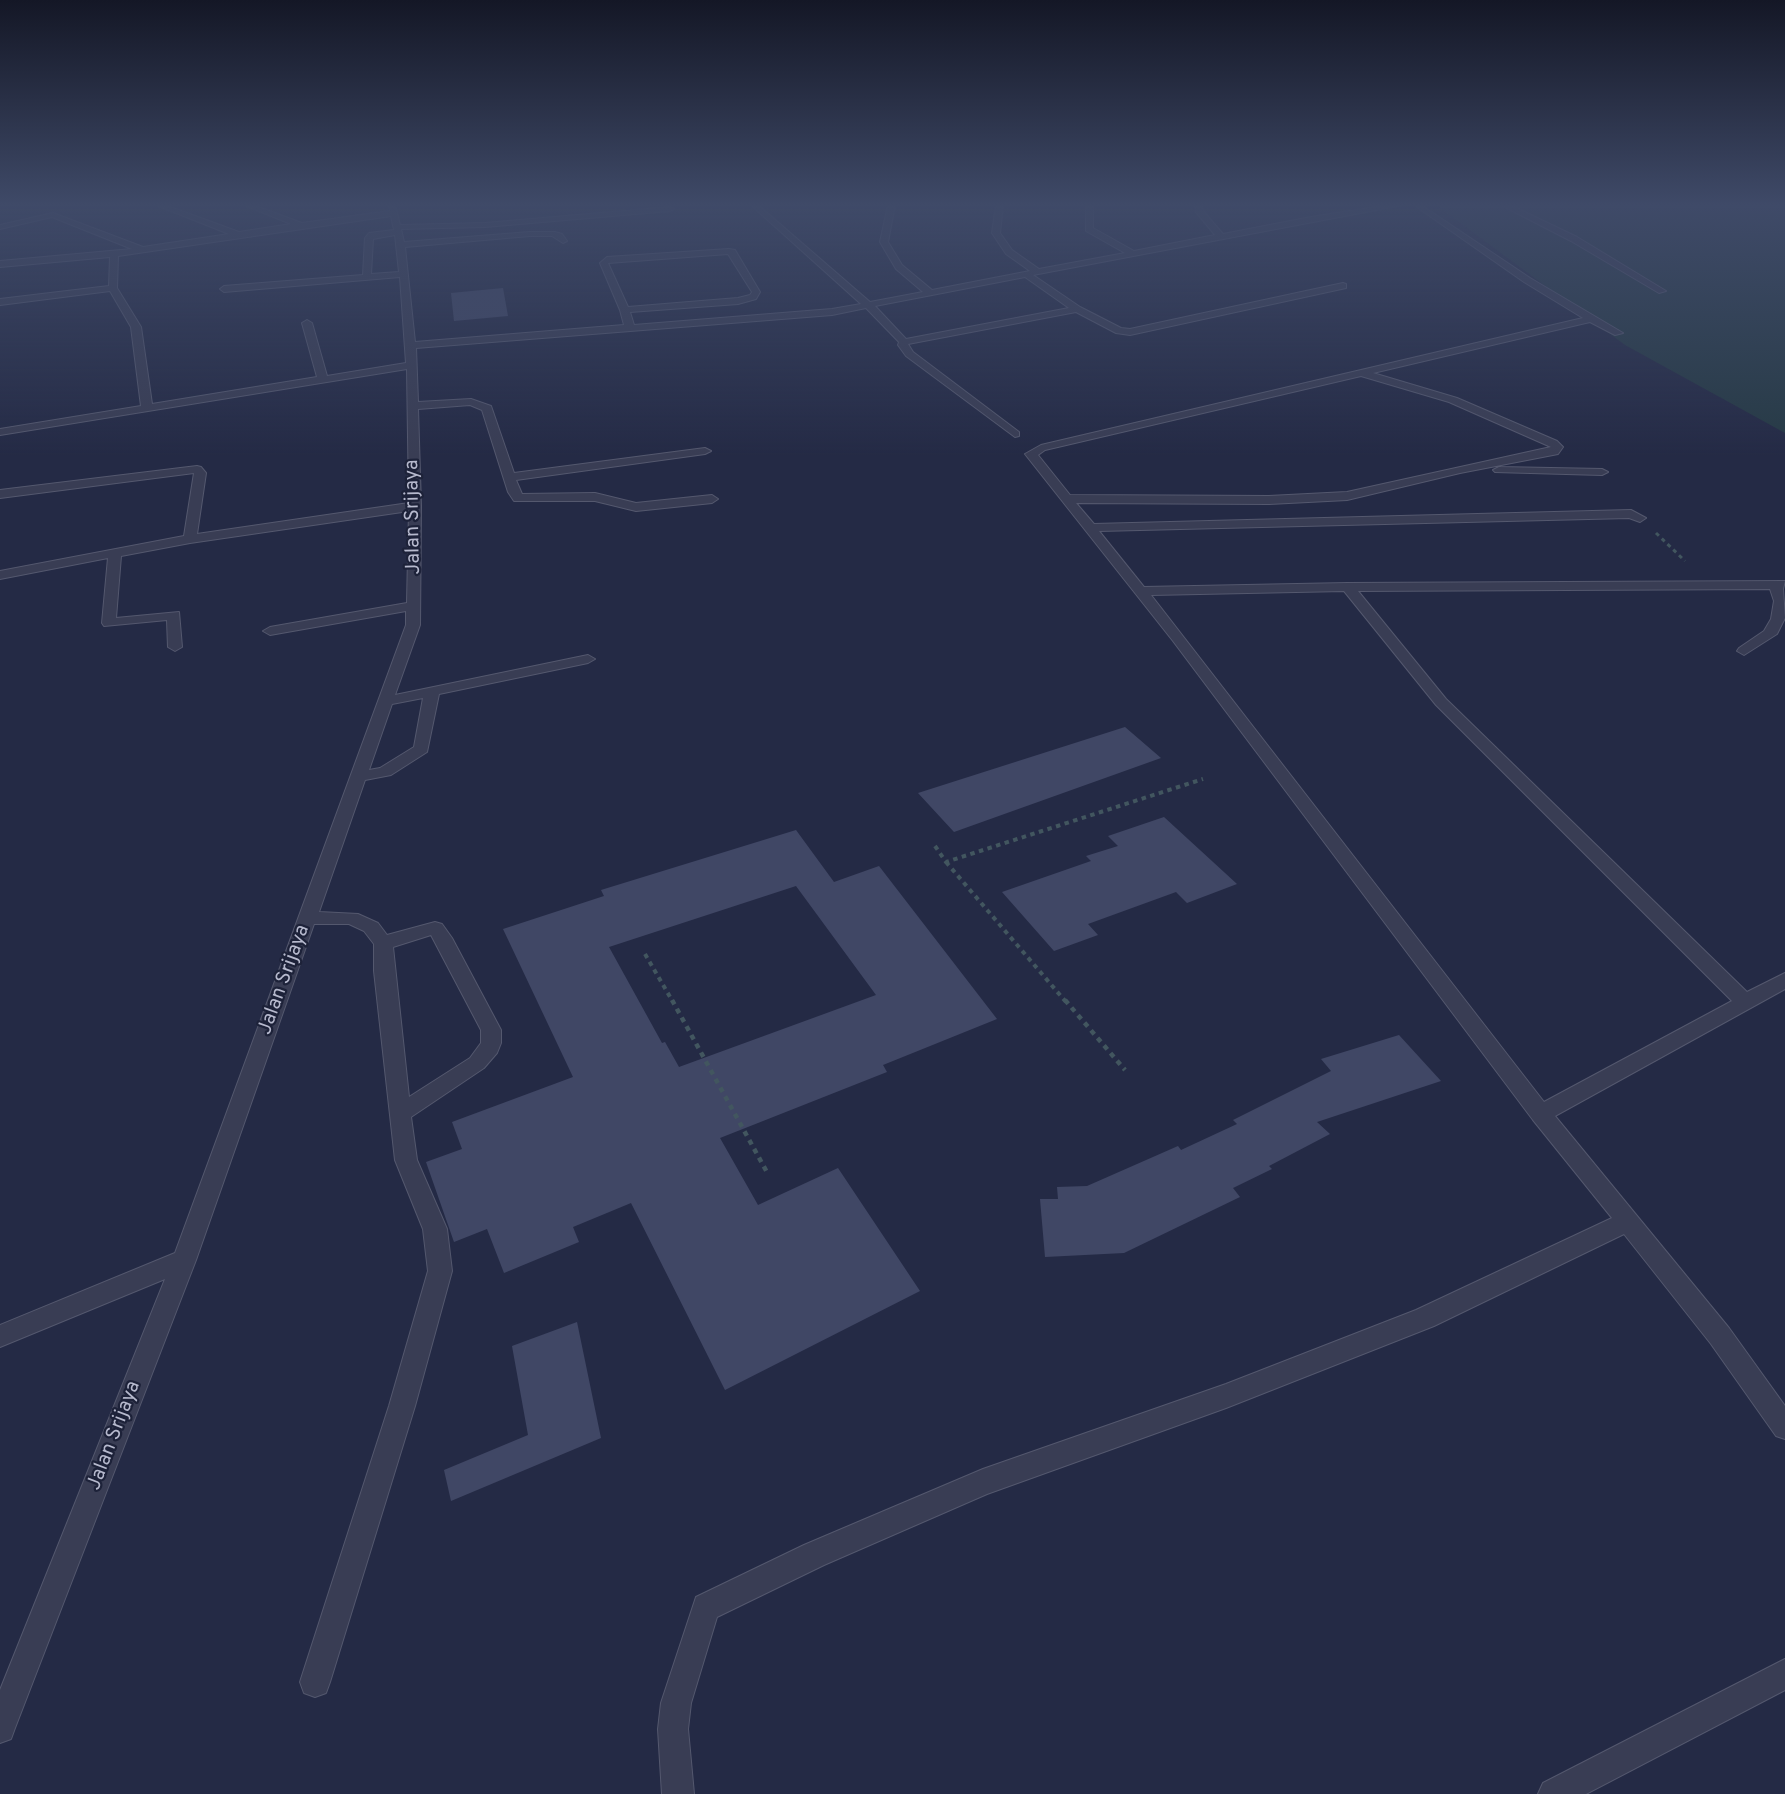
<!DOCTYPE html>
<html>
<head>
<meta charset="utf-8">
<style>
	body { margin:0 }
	canvas { display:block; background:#242a45 }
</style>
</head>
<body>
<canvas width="1785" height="1794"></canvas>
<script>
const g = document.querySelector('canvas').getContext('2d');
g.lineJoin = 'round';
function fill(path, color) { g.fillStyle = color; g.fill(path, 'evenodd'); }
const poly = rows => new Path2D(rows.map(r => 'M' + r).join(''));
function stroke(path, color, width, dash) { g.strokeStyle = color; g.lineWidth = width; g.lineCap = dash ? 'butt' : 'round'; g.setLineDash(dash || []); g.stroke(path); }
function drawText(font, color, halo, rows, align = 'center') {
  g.font = font + ' Overpass,sans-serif'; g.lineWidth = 4.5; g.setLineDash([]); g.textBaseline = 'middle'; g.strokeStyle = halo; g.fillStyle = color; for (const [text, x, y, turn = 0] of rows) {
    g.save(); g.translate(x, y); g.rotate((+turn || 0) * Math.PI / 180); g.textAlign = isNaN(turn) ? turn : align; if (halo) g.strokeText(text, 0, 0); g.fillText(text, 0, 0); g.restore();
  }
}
const green = poly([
	[1436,205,1785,205,1785,433,1625,345]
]);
const building = poly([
	[503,288,508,316,454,321,451,293],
	[1125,727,1161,758,954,832,918,793],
	[1164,817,1237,884,1187,903,1176,892,1088,924,1098,935,1054,951,1002,892,1091,861,1086,856,1118,846,1108,836],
	[796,830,834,882,879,866,997,1019,883,1065,887,1072,720,1138,758,1205,838,1168,920,1291,725,1390,631,1203,573,1227,579,1242,504,1273,487,1229,454,1242,426,1162,462,1149,452,1122,573,1077,503,929,604,896,601,890],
	[796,886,876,995,679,1067,665,1042,662,1043,609,947],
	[1399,1035,1441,1081,1317,1122,1330,1134,1269,1166,1272,1169,1233,1188,1240,1197,1124,1253,1045,1257,1040,1199,1058,1199,1057,1187,1087,1186,1178,1146,1181,1150,1237,1124,1233,1120,1331,1071,1321,1059],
	[577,1322,601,1438,451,1501,444,1470,528,1435,512,1346]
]);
const pathFar2 = poly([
	[1656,533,1685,561]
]);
const pathFar1 = poly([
	[935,846,946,862,1203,779],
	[946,862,1066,1002],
	[645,954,673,1002]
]);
const path = poly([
	[672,1000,768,1174],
	[1065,1000,1125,1070]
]);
const minor = poly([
	[156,205,165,205,239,232,291,224,244,205,253,205,302,223,390,211,389,205,395,205,400,225,485,223,670,207,674,209,670,211,485,227,401,229,404,242,530,232,555,232,562,234,567,241,563,243,552,236,530,236,405,247,415,342,624,325,620,310,600,263,607,257,729,249,735,250,760,292,756,299,738,304,630,312,634,325,832,309,861,304,751,205,758,205,870,302,923,292,896,269,880,242,888,205,895,205,888,242,902,265,932,290,1030,271,1006,254,992,233,996,205,1003,205,1000,233,1012,250,1039,269,1125,253,1086,231,1086,205,1093,205,1093,228,1134,251,1215,235,1196,212,1195,205,1201,205,1204,212,1223,234,1311,217,1388,205,1403,205,1033,275,1080,307,1121,328,1130,329,1343,283,1346,284,1346,288,1130,335,1116,333,1076,312,908,344,913,352,1019,432,1019,436,1015,437,906,356,898,345,899,342,866,308,832,315,416,348,418,402,471,399,491,406,514,473,705,448,711,451,705,454,516,480,522,494,595,493,636,503,712,495,718,499,712,503,636,511,595,501,514,501,508,492,482,410,470,405,418,409,421,506,420,625,395,695,588,655,595,659,588,663,439,694,427,752,391,775,365,780,319,912,358,914,378,923,387,935,435,922,442,924,452,938,501,1030,501,1043,497,1053,484,1068,411,1117,417,1160,447,1229,452,1271,415,1406,330,1682,326,1693,315,1697,304,1693,300,1682,389,1406,428,1271,423,1229,395,1160,374,971,374,944,364,931,349,924,314,924,196,1260,15,1728,11,1739,0,1743,0,1690,165,1279,0,1347,0,1325,175,1253,406,625,406,611,270,635,263,631,270,627,407,603,409,511,190,543,121,556,116,618,179,612,182,647,175,651,168,647,167,620,104,626,102,623,108,558,0,579,0,571,184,536,194,473,0,498,0,490,197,466,201,467,206,473,197,534,409,503,407,369,0,435,0,429,141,406,131,327,110,291,0,305,0,299,109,286,110,257,0,267,0,261,132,249,52,217,0,229,0,225,53,213,143,247,229,234,156,205],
	[391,216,394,230,369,233,365,238,363,275,224,286,220,289,224,292,400,277,406,363,327,376,312,323,307,320,302,323,317,377,152,404,141,327,117,288,118,256,391,216],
	[395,235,399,272,371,274,373,239,395,235],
	[728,254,752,292,750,295,738,298,628,307,608,263,728,254],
	[1025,277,1069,308,906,339,875,306,1025,277],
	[423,698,414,747,380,768,369,770,392,704,423,698],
	[431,935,481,1030,481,1043,470,1058,409,1097,393,947,431,935],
	[1414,205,1421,205,1530,278,1623,333,1615,335,1590,322,1373,373,1457,398,1557,441,1563,447,1558,454,1460,473,1347,500,1269,504,1076,503,1094,524,1631,510,1646,518,1640,522,1629,518,1099,531,1144,587,1348,583,1785,581,1783,589,1785,618,1777,634,1744,655,1737,651,1739,648,1764,631,1771,619,1774,601,1770,589,1358,591,1446,699,1747,992,1785,973,1785,989,1555,1116,1729,1328,1785,1406,1785,1439,1776,1436,1711,1344,1624,1234,1434,1326,1226,1408,987,1494,824,1565,717,1617,691,1703,688,1729,694,1794,662,1794,658,1729,661,1703,696,1597,804,1545,983,1469,1226,1384,1416,1310,1612,1218,1533,1120,1173,641,1025,454,1041,445,1583,318,1524,282,1414,205],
	[1361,376,1449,402,1551,447,1347,492,1269,496,1070,495,1038,455,1045,450,1361,376],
	[1344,591,1436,705,1732,1001,1544,1102,1151,595,1344,591],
	[1501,205,1510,205,1577,237,1666,291,1659,293,1571,241,1501,205],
	[1499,467,1602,469,1608,472,1602,475,1495,472,1493,470,1499,467],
	[1785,1659,1785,1690,1586,1794,1538,1794,1543,1783,1785,1659]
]);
const streetNames = [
	["Jalan Srijaya",414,517,-91],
	["Jalan Srijaya",285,980,-70],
	["Jalan Srijaya",115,1436,-69]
];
fill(green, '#263a45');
fill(building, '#404765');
stroke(minor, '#54586e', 2);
stroke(pathFar2, '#42565f', 3, [4, 4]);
stroke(pathFar1, '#42565f', 4, [4.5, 4.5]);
stroke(path, '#42565f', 4.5, [5, 5]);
fill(minor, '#393d54');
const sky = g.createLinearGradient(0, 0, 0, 456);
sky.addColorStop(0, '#141726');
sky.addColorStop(0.45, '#3f4a68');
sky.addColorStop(1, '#3f4a6800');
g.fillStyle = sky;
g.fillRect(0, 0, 1785, 456);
drawText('20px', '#b6b9cd', '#1d2239', streetNames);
</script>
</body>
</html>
